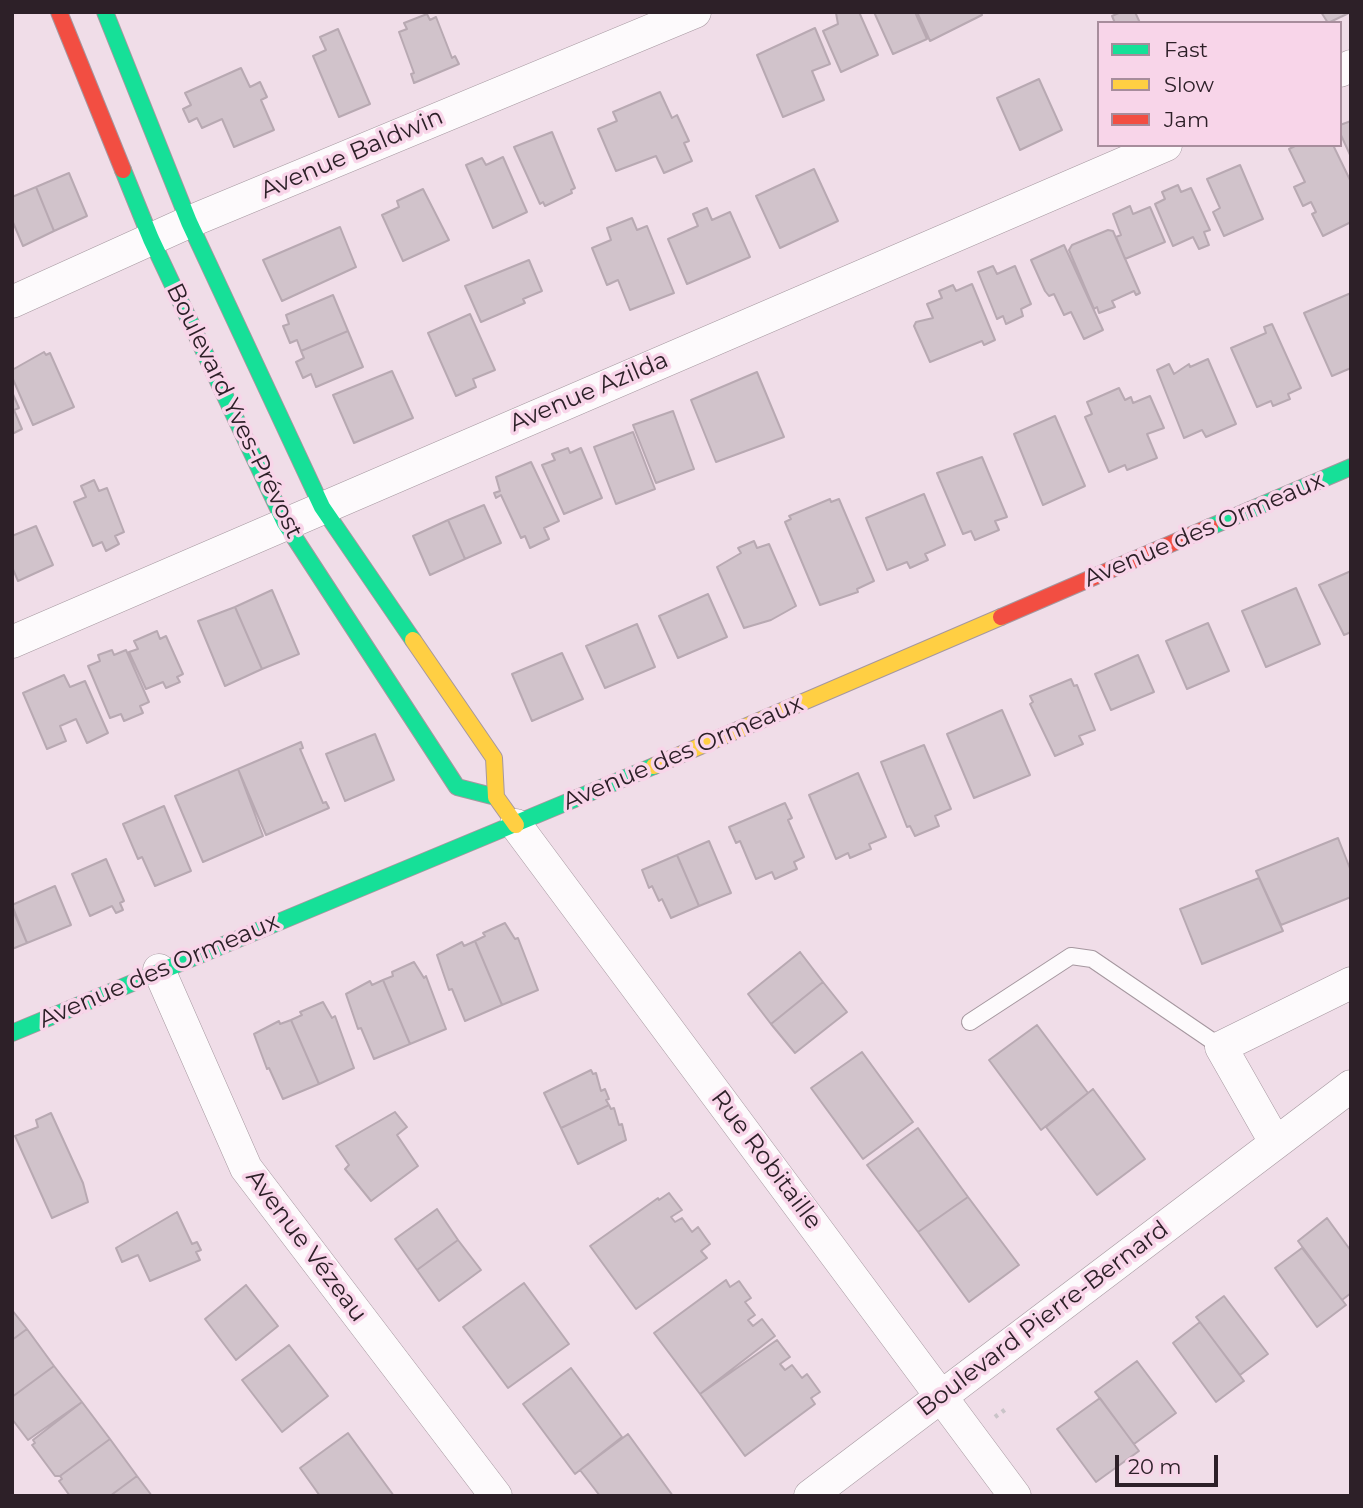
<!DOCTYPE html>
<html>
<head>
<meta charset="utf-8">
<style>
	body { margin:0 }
	#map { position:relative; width:1363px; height:1508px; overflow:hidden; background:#f0dde8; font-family:Montserrat,sans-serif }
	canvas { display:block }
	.frame { position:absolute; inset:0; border:14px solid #2d2028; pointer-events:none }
	.legend { position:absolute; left:1097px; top:21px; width:245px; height:126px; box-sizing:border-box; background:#f8d5e9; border:2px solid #a78d9c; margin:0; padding:9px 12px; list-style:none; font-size:21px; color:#2d2028 }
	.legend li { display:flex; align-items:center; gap:14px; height:35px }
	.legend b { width:35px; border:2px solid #a78d9c }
	.scale { position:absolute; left:1115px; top:1455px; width:103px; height:32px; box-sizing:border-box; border:4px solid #2d2028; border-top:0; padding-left:9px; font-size:21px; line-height:24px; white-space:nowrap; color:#2d2028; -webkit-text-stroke:5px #f8d5e9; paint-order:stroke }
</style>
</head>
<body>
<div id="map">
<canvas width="1363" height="1508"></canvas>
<div class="frame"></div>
<ul class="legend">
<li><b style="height:9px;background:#16e098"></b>Fast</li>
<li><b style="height:9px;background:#ffcf43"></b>Slow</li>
<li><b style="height:9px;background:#f24e42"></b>Jam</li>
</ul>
<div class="scale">20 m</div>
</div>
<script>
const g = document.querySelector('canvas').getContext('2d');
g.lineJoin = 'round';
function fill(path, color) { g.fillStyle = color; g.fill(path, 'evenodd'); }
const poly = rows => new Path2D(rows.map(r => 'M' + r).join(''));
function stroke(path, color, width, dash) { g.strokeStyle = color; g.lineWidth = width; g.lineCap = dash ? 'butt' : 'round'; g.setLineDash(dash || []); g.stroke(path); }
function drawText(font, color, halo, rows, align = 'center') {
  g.font = font + ' Montserrat,sans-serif'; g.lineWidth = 7; g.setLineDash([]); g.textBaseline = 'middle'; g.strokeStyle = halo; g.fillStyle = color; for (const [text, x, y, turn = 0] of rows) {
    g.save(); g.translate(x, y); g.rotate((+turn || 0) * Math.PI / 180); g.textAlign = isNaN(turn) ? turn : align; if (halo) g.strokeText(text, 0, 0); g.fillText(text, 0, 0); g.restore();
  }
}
const building = poly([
	[859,12,878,55,841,72,823,31,838,24,836,13,859,12],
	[874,12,915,12,927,39,893,54,874,12],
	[917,12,981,12,982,15,930,41,917,12],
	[1121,12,1135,12,1140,23,1115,23,1112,16,1121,12],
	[1321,12,1351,12,1328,23,1321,12],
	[427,14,430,20,436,17,452,58,455,56,459,64,414,83,411,74,414,73,399,32,407,29,404,23,427,14],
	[815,28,830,64,812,71,824,100,783,117,757,55,815,28],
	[338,29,370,104,339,117,313,56,326,50,320,37,338,29],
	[241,68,250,87,260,82,267,97,261,100,274,130,234,147,222,119,202,128,197,118,189,122,183,109,191,105,185,93,241,68],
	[1039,79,1062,130,1020,150,997,98,1039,79],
	[660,92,672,118,677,115,689,141,684,143,692,161,664,173,656,156,616,171,598,129,617,121,613,112,660,92],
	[1351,121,1351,157,1340,133,1340,125,1351,121],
	[552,132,575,188,571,190,572,193,545,206,543,202,540,204,514,147,552,132],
	[1297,145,1333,145,1351,182,1351,222,1323,236,1312,214,1316,212,1311,202,1303,206,1294,187,1305,182,1289,149,1297,145],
	[503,157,527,212,493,228,466,165,482,158,486,165,503,157],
	[1240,165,1263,219,1224,236,1213,212,1220,208,1207,179,1240,165],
	[814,169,838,221,780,248,756,196,814,169],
	[69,173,87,216,54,231,36,187,69,173],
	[1178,185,1181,192,1191,188,1210,230,1204,232,1209,245,1199,249,1193,237,1173,246,1155,204,1165,199,1162,192,1178,185],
	[36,187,54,231,23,246,12,220,12,197,36,187],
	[423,189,449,240,403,261,382,215,399,207,397,201,423,189],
	[1130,206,1133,214,1150,207,1165,242,1125,259,1116,237,1121,235,1113,214,1130,206],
	[707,208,712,220,730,212,750,257,687,284,668,239,698,226,693,214,707,208],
	[632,218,637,230,647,226,674,293,630,310,618,280,607,285,592,248,611,240,607,228,632,218],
	[340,227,356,267,282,301,263,260,340,227],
	[1108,230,1113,231,1140,293,1136,295,1134,291,1112,301,1115,307,1099,313,1097,307,1094,309,1069,250,1072,245,1108,230],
	[1064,245,1103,330,1084,339,1071,312,1064,315,1054,294,1049,296,1045,291,1031,260,1064,245],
	[529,260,542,291,523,299,525,303,481,322,465,286,529,260],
	[993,266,997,274,1015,266,1031,304,1021,309,1023,316,1006,324,1003,316,997,319,978,272,993,266],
	[972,284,995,340,984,345,982,341,930,362,914,326,916,322,933,318,927,304,942,298,939,291,953,285,956,291,972,284],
	[1351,293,1351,368,1332,376,1304,313,1351,293],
	[333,295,348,331,301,351,297,340,290,343,283,326,289,324,286,315,333,295],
	[470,314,495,370,473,379,476,387,456,396,428,333,470,314],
	[1272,324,1301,388,1288,394,1290,399,1273,406,1271,401,1257,407,1231,348,1266,333,1264,327,1272,324],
	[348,331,363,367,316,387,311,374,303,378,296,362,304,358,301,351,348,331],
	[44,352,46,355,50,353,74,407,33,425,12,377,12,370,44,352],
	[1208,359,1236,424,1206,437,1202,430,1184,438,1157,370,1169,364,1174,374,1189,364,1190,367,1208,359],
	[392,371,413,418,354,443,333,395,392,371],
	[757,372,784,437,716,462,691,400,757,372],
	[1119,388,1125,400,1131,397,1133,403,1150,396,1164,428,1147,434,1157,458,1127,470,1125,465,1109,472,1085,417,1092,414,1087,402,1119,388],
	[12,392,19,408,14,410,22,429,12,434,12,392],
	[673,411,694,469,656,483,633,425,673,411],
	[1055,416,1085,486,1043,505,1014,434,1055,416],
	[633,432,655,489,616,504,594,447,633,432],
	[568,448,570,453,581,448,602,498,564,514,542,465,555,460,552,454,568,448],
	[982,457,1007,517,995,521,999,530,975,540,971,531,963,534,937,473,982,457],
	[531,462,559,521,544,528,549,539,530,548,525,536,521,538,501,495,496,498,494,493,500,491,496,477,531,462],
	[94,480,99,491,107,488,124,532,115,536,119,544,106,551,102,542,93,546,74,502,86,497,81,486,94,480],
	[924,494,945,545,925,554,928,560,910,568,907,562,887,570,866,518,924,494],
	[830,499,831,502,839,499,874,581,857,589,858,592,820,605,785,522,791,519,789,516,830,499],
	[484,505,501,543,465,559,448,520,484,505],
	[448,520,465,559,430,575,413,536,448,520],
	[36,526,53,565,18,581,12,567,12,536,36,526],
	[754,541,757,548,769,544,796,606,771,620,744,628,717,567,741,553,738,548,754,541],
	[1351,571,1351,632,1344,635,1319,585,1351,571],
	[1296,588,1320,644,1266,667,1242,611,1296,588],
	[272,590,299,654,262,669,235,607,272,590],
	[708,594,727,637,678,658,659,616,708,594],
	[235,607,262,669,225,686,198,621,235,607],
	[1208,623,1229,671,1187,689,1166,641,1208,623],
	[637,624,655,667,605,688,586,646,637,624],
	[157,631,160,639,166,636,183,674,177,677,180,682,166,688,163,682,146,689,129,652,138,649,134,641,157,631],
	[112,650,114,655,126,650,149,702,140,706,143,713,124,721,121,714,110,718,88,666,100,661,98,655,112,650],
	[562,653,583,699,532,721,512,674,562,653],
	[1138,655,1154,692,1111,710,1095,674,1138,655],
	[64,675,70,687,85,681,108,733,87,743,76,719,60,726,66,741,47,749,23,693,64,675],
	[1071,679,1074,686,1077,685,1095,730,1079,736,1083,744,1055,756,1030,704,1033,702,1030,696,1071,679],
	[1002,710,1030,775,974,798,947,734,1002,710],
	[375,734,394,780,345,801,326,754,375,734],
	[301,742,303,748,300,749,323,803,326,802,329,808,266,835,238,769,301,742],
	[924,745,951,809,935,816,939,826,915,836,910,826,907,827,881,762,924,745],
	[238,769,263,836,203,862,175,796,238,769],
	[858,773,886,837,869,844,871,849,850,858,848,853,836,859,809,795,858,773],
	[785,803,792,818,788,820,804,857,794,862,797,869,775,879,772,872,756,879,740,841,736,843,729,827,785,803],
	[164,806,191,871,155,886,142,857,138,859,123,824,164,806],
	[1338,838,1351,871,1351,897,1281,925,1256,871,1338,838],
	[709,841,731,893,699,906,677,855,709,841],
	[677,855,699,906,671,918,662,899,659,901,652,886,649,888,642,870,677,855],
	[106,859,124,901,120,903,123,910,116,913,112,906,90,916,72,874,106,859],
	[1259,878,1283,931,1202,964,1180,909,1259,878],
	[55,886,71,925,27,943,12,905,55,886],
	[12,908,27,943,12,949,12,908],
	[505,923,515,939,518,938,538,990,502,1005,475,941,485,936,483,933,505,923],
	[475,941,502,1005,465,1021,452,989,449,990,437,955,462,942,464,946,475,941],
	[800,952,823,982,771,1024,748,994,800,952],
	[414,962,424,978,426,976,446,1029,410,1044,383,980,393,976,392,972,414,962],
	[383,980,410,1044,374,1059,361,1028,358,1029,346,994,370,981,372,985,383,980],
	[823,982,847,1012,795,1053,771,1024,823,982],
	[323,1002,332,1018,335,1016,354,1068,319,1084,291,1020,302,1015,300,1012,323,1002],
	[291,1020,319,1084,283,1099,269,1068,267,1069,254,1034,279,1021,280,1024,291,1020],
	[1037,1025,1088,1093,1041,1130,989,1060,1037,1025],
	[862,1052,913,1122,863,1159,811,1088,862,1052],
	[591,1070,593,1074,596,1073,601,1091,605,1089,609,1099,606,1100,609,1105,561,1128,544,1093,591,1070],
	[1093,1089,1145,1159,1097,1195,1046,1127,1093,1089],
	[609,1105,611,1109,614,1108,619,1125,622,1124,626,1140,578,1164,561,1128,609,1105],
	[395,1112,407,1127,397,1135,418,1166,371,1201,345,1169,349,1165,336,1146,395,1112],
	[51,1113,83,1183,88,1202,52,1218,15,1136,38,1127,36,1120,51,1113],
	[918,1128,968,1197,918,1232,867,1165,918,1128],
	[669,1193,682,1210,671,1217,675,1222,682,1218,692,1232,698,1227,710,1244,701,1251,707,1258,636,1309,590,1246,658,1198,659,1200,669,1193],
	[968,1197,1019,1265,969,1302,918,1232,968,1197],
	[437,1209,458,1240,417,1270,395,1239,437,1209],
	[177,1212,192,1244,197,1242,201,1250,196,1252,200,1260,150,1281,138,1255,122,1262,116,1248,177,1212],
	[1327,1218,1351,1251,1351,1293,1342,1300,1298,1241,1327,1218],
	[458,1240,481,1270,439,1301,417,1270,458,1240],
	[1302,1248,1346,1305,1317,1327,1275,1268,1302,1248],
	[726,1280,730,1287,739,1281,751,1298,745,1302,755,1315,748,1320,753,1326,762,1319,775,1336,700,1394,654,1333,726,1280],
	[524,1283,569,1344,508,1388,463,1327,524,1283],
	[246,1285,278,1326,236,1360,205,1319,246,1285],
	[1224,1296,1268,1354,1240,1375,1196,1317,1224,1296],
	[12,1310,27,1329,12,1340,12,1310],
	[1200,1322,1244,1381,1216,1402,1173,1343,1200,1322],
	[27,1329,54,1366,12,1397,12,1340,27,1329],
	[777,1340,790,1357,780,1364,785,1370,792,1365,802,1378,807,1374,820,1392,811,1398,815,1404,745,1456,700,1394,777,1340],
	[289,1345,328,1396,282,1432,242,1380,289,1345],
	[1137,1361,1176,1413,1134,1444,1095,1392,1137,1361],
	[54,1366,82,1402,28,1440,12,1419,12,1397,54,1366],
	[571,1368,622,1437,575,1474,523,1404,571,1368],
	[1100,1398,1139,1451,1096,1482,1057,1429,1100,1398],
	[82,1402,110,1439,60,1476,55,1476,32,1445,35,1443,33,1440,82,1402],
	[348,1433,394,1496,320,1496,300,1468,348,1433],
	[628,1434,673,1496,600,1496,580,1470,628,1434],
	[110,1439,137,1476,110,1496,70,1496,59,1481,62,1479,60,1476,110,1439],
	[137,1476,152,1496,110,1496,137,1476]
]);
const path = poly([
	[995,1417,1006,1409]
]);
const lane = poly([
	[970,1022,1071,956,1092,959,1221,1047]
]);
const street = poly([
	[1340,71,1351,66],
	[12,302,189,222,695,12],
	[12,642,1166,145],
	[516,825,1015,1496],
	[159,970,246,1168,496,1496],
	[1275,1142,1221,1047,1351,983],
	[810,1496,1351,1086]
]);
const fast = poly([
	[105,12,189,222,322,507,413,640],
	[123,170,151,239,285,523,457,787,496,797],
	[1210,527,1351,467],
	[12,1033,654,766]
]);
const slow = poly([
	[413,640,494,758,496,797,516,825],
	[654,766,1001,617]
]);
const jam = poly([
	[59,12,123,170],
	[1001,617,1210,527]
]);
const streetNames = [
	["Avenue Baldwin",352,154,-23],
	["Avenue Azilda",589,392,-23],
	["Boulevard Yves-Prévost",234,411,64],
	["Avenue des Ormeaux",1204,530,-23],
	["Avenue des Ormeaux",683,753,-23],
	["Avenue des Ormeaux",159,971,-23],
	["Rue Robitaille",766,1160,53],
	["Avenue Vézeau",306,1246,53],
	["Boulevard Pierre-Bernard",1043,1319,-37]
];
fill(building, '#d1c3cb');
stroke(building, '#b8a9b2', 2);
stroke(lane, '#a5979f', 18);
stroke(street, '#a5979f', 33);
stroke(fast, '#a5979f', 18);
stroke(slow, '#a5979f', 18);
stroke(jam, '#a5979f', 18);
stroke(path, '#cac4c8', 4.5, [3.5, 5]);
stroke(lane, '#fdfafc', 16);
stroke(street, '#fdfafc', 32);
stroke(fast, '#16e098', 16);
stroke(slow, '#ffcf43', 16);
stroke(jam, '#f24e42', 16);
drawText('24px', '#2d2028', '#f8d5e9', streetNames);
</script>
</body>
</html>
